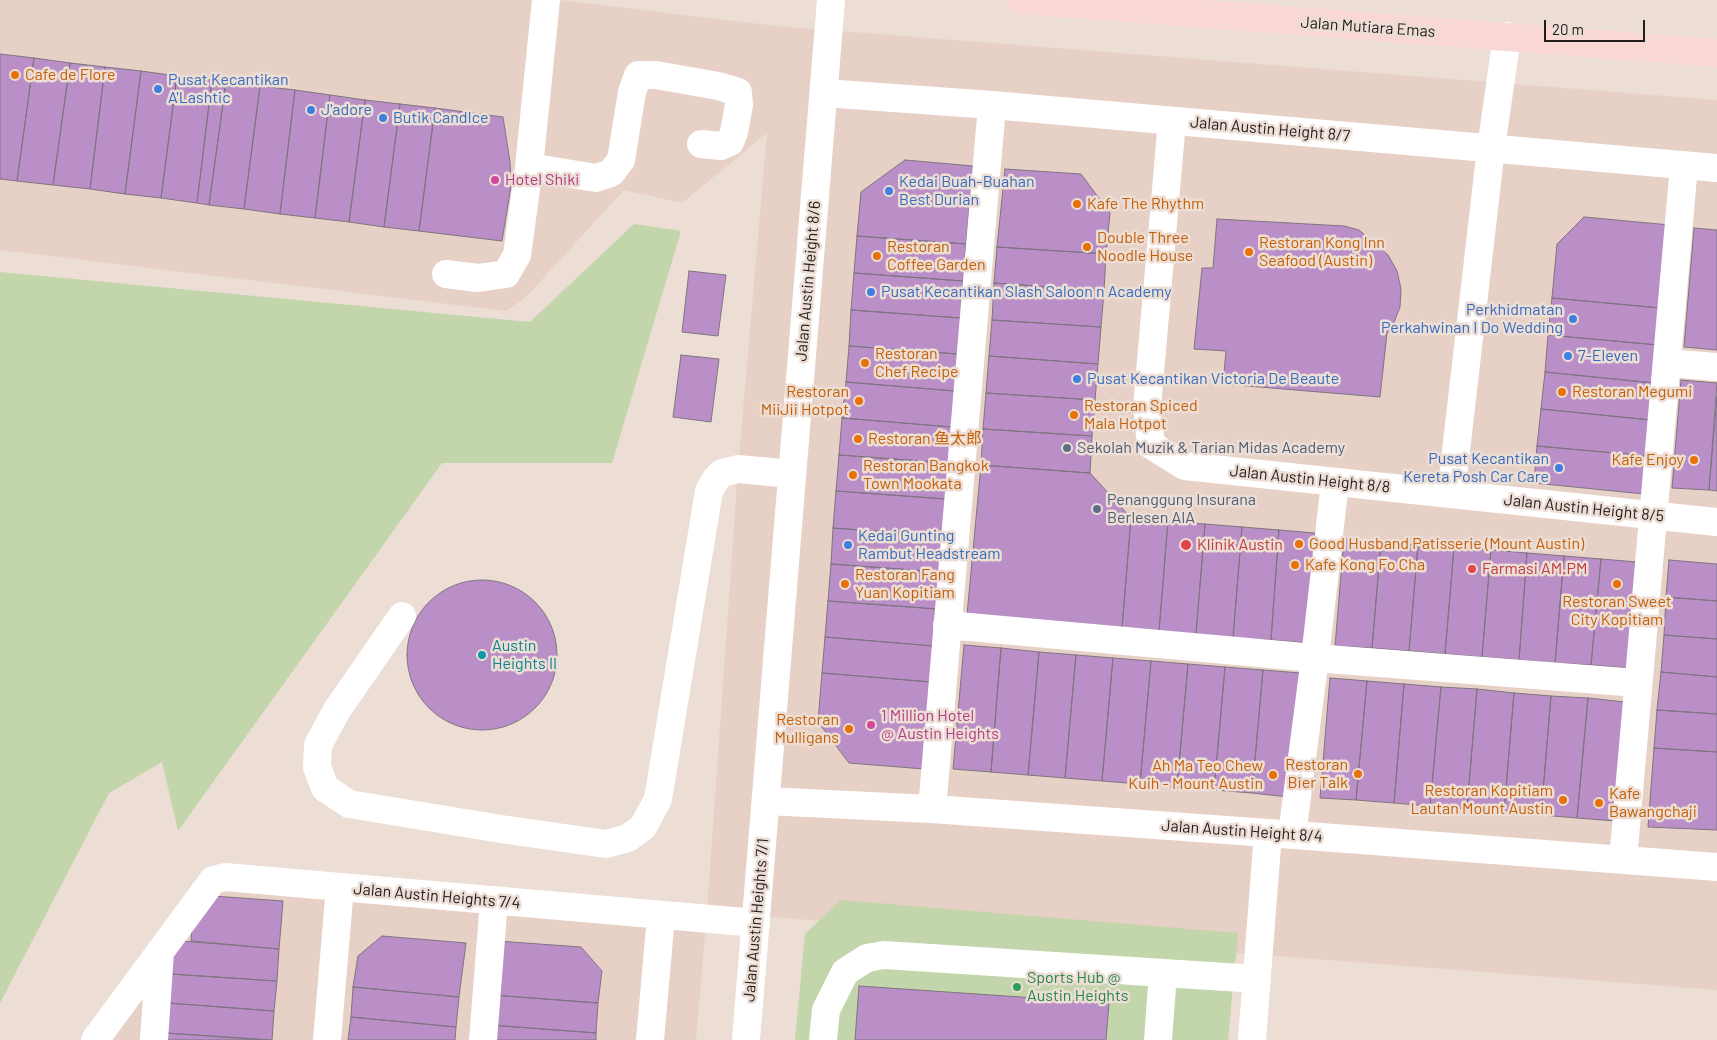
<!DOCTYPE html>
<html>
<head>
<meta charset="utf-8">
<style>
	body { margin:0 }
	#map { position:relative; width:1717px; height:1040px; overflow:hidden; background:#ecddd5; font-family:Barlow,sans-serif }
	canvas { display:block }
	.scale { position:absolute; left:1544px; top:20px; width:101px; height:22px; box-sizing:border-box; border:2px solid #221c1a; border-top:0; padding-left:6px; font-size:15px; line-height:18px; white-space:nowrap; color:#221c1a; -webkit-text-stroke:4px #ecddd5; paint-order:stroke }
</style>
</head>
<body>
<div id="map">
<canvas width="1717" height="1040"></canvas>
<div class="scale">20 m</div>
</div>
<script>
const g = document.querySelector('canvas').getContext('2d');
g.lineJoin = 'round';
function fill(path, color) { g.fillStyle = color; g.fill(path, 'evenodd'); }
const poly = rows => new Path2D(rows.map(r => 'M' + r).join(''));
function stroke(path, color, width, dash) { g.strokeStyle = color; g.lineWidth = width; g.lineCap = dash ? 'butt' : 'round'; g.setLineDash(dash || []); g.stroke(path); }
function drawText(font, color, halo, rows, align = 'center') {
  g.font = font + ' Barlow,"Noto Sans SC",sans-serif'; g.lineWidth = 5; g.setLineDash([]); g.textBaseline = 'middle'; g.strokeStyle = halo; g.fillStyle = color; for (const [text, x, y, turn = 0] of rows) {
    g.save(); g.translate(x, y); g.rotate((+turn || 0) * Math.PI / 180); g.textAlign = isNaN(turn) ? turn : align; if (halo) g.strokeText(text, 0, 0); g.fillText(text, 0, 0); g.restore();
  }
}
const built = poly([
	[0,0,559,0,776,26,1717,100,1717,990,707,912,696,1040,82,1040,200,881,707,912,738,469,767,133,682,203,624,190,526,297,506,311,0,250]
]);
const green = poly([
	[634,224,681,231,612,463,442,463,178,831,162,762,109,793,0,1003,0,272,530,322],
	[841,900,1238,933,1228,1040,795,1040,805,934]
]);
const building = poly([
	[0,54,34,58,17,181,0,179,0,54],
	[34,58,70,63,53,185,17,181,34,58],
	[70,63,105,67,90,189,53,185,70,63],
	[105,67,141,71,125,194,90,189,105,67],
	[141,71,177,76,161,198,125,194,141,71],
	[177,76,212,80,197,203,161,198,177,76],
	[212,80,226,82,209,205,197,203,212,80],
	[226,82,260,86,244,209,209,205,226,82],
	[260,86,295,90,280,214,244,209,260,86],
	[295,90,330,95,315,218,280,214,295,90],
	[330,95,365,100,349,222,315,218,330,95],
	[365,100,400,104,384,227,349,222,365,100],
	[400,104,435,108,419,231,384,227,400,104],
	[435,108,503,117,510,162,511,186,502,241,419,231,435,108],
	[905,160,973,166,966,244,857,236,861,192,905,160],
	[1005,169,1081,174,1110,213,1106,254,997,247,1005,169],
	[1584,217,1670,225,1661,308,1552,298,1557,244,1584,217],
	[1217,219,1344,226,1359,230,1388,255,1397,271,1401,289,1400,307,1393,325,1387,333,1380,397,1223,384,1226,351,1194,349,1202,268,1213,268,1217,219],
	[1694,228,1717,230,1717,350,1684,347,1694,228],
	[857,236,966,244,963,281,854,273,857,236],
	[997,247,1106,254,1104,291,994,283,997,247],
	[689,271,726,275,718,336,682,332,689,271],
	[854,273,963,281,961,318,851,310,854,273],
	[994,283,1104,291,1101,327,992,320,994,283],
	[1552,298,1661,308,1658,345,1548,335,1552,298],
	[851,310,961,318,958,354,849,346,851,310],
	[992,320,1101,327,1098,364,989,356,992,320],
	[1548,335,1658,345,1654,383,1545,372,1548,335],
	[849,346,958,354,955,391,846,382,849,346],
	[681,355,719,359,711,422,673,417,681,355],
	[989,356,1098,364,1095,400,986,393,989,356],
	[1545,372,1654,383,1651,420,1541,409,1545,372],
	[1681,380,1717,383,1709,490,1672,488,1681,380],
	[846,382,955,391,952,427,842,418,846,382],
	[986,393,1095,400,1092,436,983,429,986,393],
	[1717,396,1717,491,1709,490,1717,396],
	[1541,409,1651,420,1647,456,1537,446,1541,409],
	[842,418,952,427,949,463,839,455,842,418],
	[983,429,1092,436,1090,473,981,465,983,429],
	[1537,446,1647,456,1644,494,1534,483,1537,446],
	[839,455,949,463,946,499,836,491,839,455],
	[981,465,1090,473,1131,518,1122,628,967,615,981,465],
	[836,491,946,499,943,536,833,528,836,491],
	[1131,518,1168,521,1159,631,1122,628,1131,518],
	[1168,521,1205,524,1196,634,1159,631,1168,521],
	[1205,524,1242,527,1233,638,1196,634,1205,524],
	[1242,527,1279,530,1271,640,1233,638,1242,527],
	[833,528,943,536,940,572,831,564,833,528],
	[1279,530,1315,533,1307,643,1271,640,1279,530],
	[1344,539,1381,542,1372,648,1335,646,1344,539],
	[1381,542,1418,545,1409,651,1372,648,1381,542],
	[1418,545,1454,547,1445,654,1409,651,1418,545],
	[1454,547,1491,550,1482,657,1445,654,1454,547],
	[1491,550,1527,553,1519,660,1482,657,1491,550],
	[1527,553,1564,556,1555,663,1519,660,1527,553],
	[1564,556,1601,559,1591,665,1555,663,1564,556],
	[1601,559,1637,562,1628,668,1591,665,1601,559],
	[1669,560,1717,564,1717,601,1666,597,1669,560],
	[831,564,940,572,937,609,828,601,831,564],
	'407 655a75 75 0 1 1 150 0a75 75 0 1 1-150 0Z',
	[1666,597,1717,601,1717,639,1664,635,1666,597],
	[828,601,937,609,934,646,825,637,828,601],
	[1664,635,1717,639,1717,677,1661,672,1664,635],
	[825,637,934,646,931,682,822,673,825,637],
	[964,645,1001,648,991,772,953,769,964,645],
	[1001,648,1039,652,1028,775,991,772,1001,648],
	[1039,652,1076,655,1065,778,1028,775,1039,652],
	[1076,655,1113,658,1102,781,1065,778,1076,655],
	[1113,658,1151,661,1140,784,1102,781,1113,658],
	[1151,661,1188,664,1177,787,1140,784,1151,661],
	[1188,664,1225,667,1214,790,1177,787,1188,664],
	[1225,667,1263,670,1252,793,1214,790,1225,667],
	[1263,670,1300,673,1289,797,1252,793,1263,670],
	[1661,672,1717,677,1717,714,1657,710,1661,672],
	[822,673,931,682,924,769,849,763,818,722,822,673],
	[1330,678,1367,681,1356,800,1320,798,1330,678],
	[1367,681,1404,684,1394,803,1356,800,1367,681],
	[1404,684,1441,687,1430,806,1394,803,1404,684],
	[1441,687,1477,689,1467,809,1430,806,1441,687],
	[1477,689,1514,693,1504,812,1467,809,1477,689],
	[1514,693,1551,696,1541,815,1504,812,1514,693],
	[1551,696,1588,698,1577,818,1541,815,1551,696],
	[1588,698,1625,702,1615,821,1577,818,1588,698],
	[1657,710,1717,714,1717,752,1654,748,1657,710],
	[1654,748,1717,752,1717,830,1648,827,1654,748],
	[213,896,283,901,279,949,191,941,192,928,213,896],
	[382,936,466,943,459,997,353,987,358,956,382,936],
	[182,941,279,949,277,981,170,974,174,952,182,941],
	[497,941,581,947,602,971,598,1003,492,995,497,941],
	[170,974,277,981,274,1011,168,1003,170,974],
	[859,986,1109,1003,1106,1040,855,1040,859,986],
	[353,987,459,997,456,1027,351,1017,353,987],
	[492,995,598,1003,596,1033,490,1025,492,995],
	[168,1003,274,1011,272,1040,166,1033,168,1003],
	[351,1017,456,1027,455,1040,348,1040,351,1017],
	[490,1025,596,1033,596,1040,489,1040,490,1025],
	[166,1033,264,1040,165,1040,166,1033]
]);
const minor = poly([
	[824,93,992,105,1717,168],
	[1172,121,1147,407,1151,445,1185,466,1717,522],
	[529,167,596,178,611,173,621,160,632,92,638,75,656,75,718,86,738,92,739,105,734,132,730,142,721,146,701,144],
	[446,274,478,278,506,274,517,255,529,167,546,0],
	[1667,363,1717,367],
	[1451,494,1491,148,1507,36],
	[402,616,337,710,318,745,317,767,325,788,349,804,501,829,606,844,628,838,643,827,658,799,709,491,716,479,722,473,738,469,792,474],
	[947,625,1315,658,1638,683],
	[766,801,932,809,1268,833,1717,867],
	[932,809,992,105],
	[1292,835,1315,658,1335,482],
	[1623,860,1684,165],
	[95,1040,213,880,225,877,756,923],
	[154,1040,160,952],
	[327,1040,340,887],
	[483,1040,494,901],
	[650,1040,661,916],
	[746,1040,831,0],
	[823,1040,826,1010,845,972,867,958,884,955,1257,979],
	[1158,1040,1163,973],
	[1252,1040,1268,833]
]);
const major = poly([
	[1020,0,1717,53]
]);
const markers = [
	[15,75,5,"#e8710a"],
	[158,89,5,"#3f7fe0"],
	[311,110,5,"#3f7fe0"],
	[383,118,5,"#3f7fe0"],
	[495,180,5,"#d1479c"],
	[889,191,5,"#3f7fe0"],
	[1077,204,5,"#e8710a"],
	[1087,247,5,"#e8710a"],
	[1249,252,5,"#e8710a"],
	[877,256,5,"#e8710a"],
	[871,292,5,"#3f7fe0"],
	[1573,319,5,"#3f7fe0"],
	[1568,356,5,"#3f7fe0"],
	[865,363,5,"#e8710a"],
	[1077,379,5,"#3f7fe0"],
	[1562,392,5,"#e8710a"],
	[859,401,5,"#e8710a"],
	[1074,415,5,"#e8710a"],
	[858,439,5,"#e8710a"],
	[1067,448,5,"#5c6f8a"],
	[1694,460,5,"#e8710a"],
	[1559,468,5,"#3f7fe0"],
	[853,475,5,"#e8710a"],
	[1097,509,5,"#5c6f8a"],
	[1299,544,5,"#e8710a"],
	[848,545,5,"#3f7fe0"],
	[1186,545,6,"#e0444e"],
	[1295,565,5,"#e8710a"],
	[1472,569,5,"#e0444e"],
	[845,584,5,"#e8710a"],
	[1617,584,5,"#e8710a"],
	[482,655,5,"#0f9aa8"],
	[871,725,5,"#d1479c"],
	[849,729,5,"#e8710a"],
	[1358,774,5,"#e8710a"],
	[1273,775,5,"#e8710a"],
	[1563,800,5,"#e8710a"],
	[1599,803,5,"#e8710a"],
	[1017,987,5,"#2e9e5b"]
];
const streetNames = [
	["Jalan Mutiara Emas",1368,27,4],
	["Jalan Austin Height 8/7",1270,129,5],
	["Jalan Austin Height 8/6",808,281,-85],
	["Jalan Austin Height 8/8",1310,479,6],
	["Jalan Austin Height 8/5",1584,508,6],
	["Jalan Austin Height 8/4",1242,831,4],
	["Jalan Austin Heights 7/4",437,896,5],
	["Jalan Austin Heights 7/1",756,920,-85]
];
const foodNames = [
	["Cafe de Flore",25,75],
	["Kafe The Rhythm",1087,204],
	["Double Three",1097,238],
	["Noodle House",1097,256],
	["Restoran Kong Inn",1259,243],
	["Seafood (Austin)",1259,261],
	["Restoran",887,247],
	["Coffee Garden",887,265],
	["Restoran",875,354],
	["Chef Recipe",875,372],
	["Restoran",849,392,"right"],
	["MiiJii Hotpot",849,410,"right"],
	["Restoran Megumi",1572,392],
	["Restoran Spiced",1084,406],
	["Mala Hotpot",1084,424],
	["Restoran 鱼太郎",868,439],
	["Kafe Enjoy",1684,460,"right"],
	["Restoran Bangkok",863,466],
	["Town Mookata",863,484],
	["Good Husband Patisserie (Mount Austin)",1309,544],
	["Kafe Kong Fo Cha",1305,565],
	["Restoran Fang",855,575],
	["Yuan Kopitiam",855,593],
	["Restoran Sweet",1617,602,"center"],
	["City Kopitiam",1617,620,"center"],
	["Restoran",839,720,"right"],
	["Mulligans",839,738,"right"],
	["Restoran",1348,765,"right"],
	["Bier Talk",1348,783,"right"],
	["Ah Ma Teo Chew",1263,766,"right"],
	["Kuih - Mount Austin",1263,784,"right"],
	["Restoran Kopitiam",1553,791,"right"],
	["Lautan Mount Austin",1553,809,"right"],
	["Kafe",1609,794],
	["Bawangchaji",1609,812]
];
const shopNames = [
	["Pusat Kecantikan",168,80],
	["A'Lashtic",168,98],
	["J'adore",321,110],
	["Butik CandIce",393,118],
	["Kedai Buah-Buahan",899,182],
	["Best Durian",899,200],
	["Pusat Kecantikan Slash Saloon n Academy",881,292],
	["Perkhidmatan",1563,310,"right"],
	["Perkahwinan I Do Wedding",1563,328,"right"],
	["7-Eleven",1578,356],
	["Pusat Kecantikan Victoria De Beaute",1087,379],
	["Pusat Kecantikan",1549,459,"right"],
	["Kereta Posh Car Care",1549,477,"right"],
	["Kedai Gunting",858,536],
	["Rambut Headstream",858,554]
];
const hotelNames = [
	["Hotel Shiki",505,180],
	["1 Million Hotel",881,716],
	["@ Austin Heights",881,734]
];
const serviceNames = [
	["Sekolah Muzik & Tarian Midas Academy",1077,448],
	["Penanggung Insurana",1107,500],
	["Berlesen AIA",1107,518]
];
const healthNames = [
	["Klinik Austin",1197,545],
	["Farmasi AM.PM",1482,569]
];
const cultureNames = [
	["Austin",492,646],
	["Heights II",492,664]
];
const leisureNames = [
	["Sports Hub @",1027,978],
	["Austin Heights",1027,996]
];
fill(built, '#e7d0c5');
fill(green, '#c2d5ab');
fill(building, '#ba8fc7');
stroke(building, '#7e7580', 1);
stroke(minor, '#fff', 28);
stroke(major, '#f9d7d4', 28);
for (const [x, y, r, color] of markers) { const dot = new Path2D(); dot.arc(x, y, r, 0, 2 * Math.PI); g.fillStyle = color; g.fill(dot); stroke(dot, '#ecddd5', 2); }
drawText('16px', '#221c1a', '#ecddd5', streetNames);
drawText('16px', '#c56008', '#ecddd5', foodNames, 'left');
drawText('16px', '#366cbe', '#ecddd5', shopNames, 'left');
drawText('16px', '#b23c85', '#ecddd5', hotelNames, 'left');
drawText('16px', '#4e5e75', '#ecddd5', serviceNames, 'left');
drawText('16px', '#be3a42', '#ecddd5', healthNames, 'left');
drawText('16px', '#0d838f', '#ecddd5', cultureNames, 'left');
drawText('16px', '#27864d', '#ecddd5', leisureNames, 'left');
</script>
</body>
</html>
